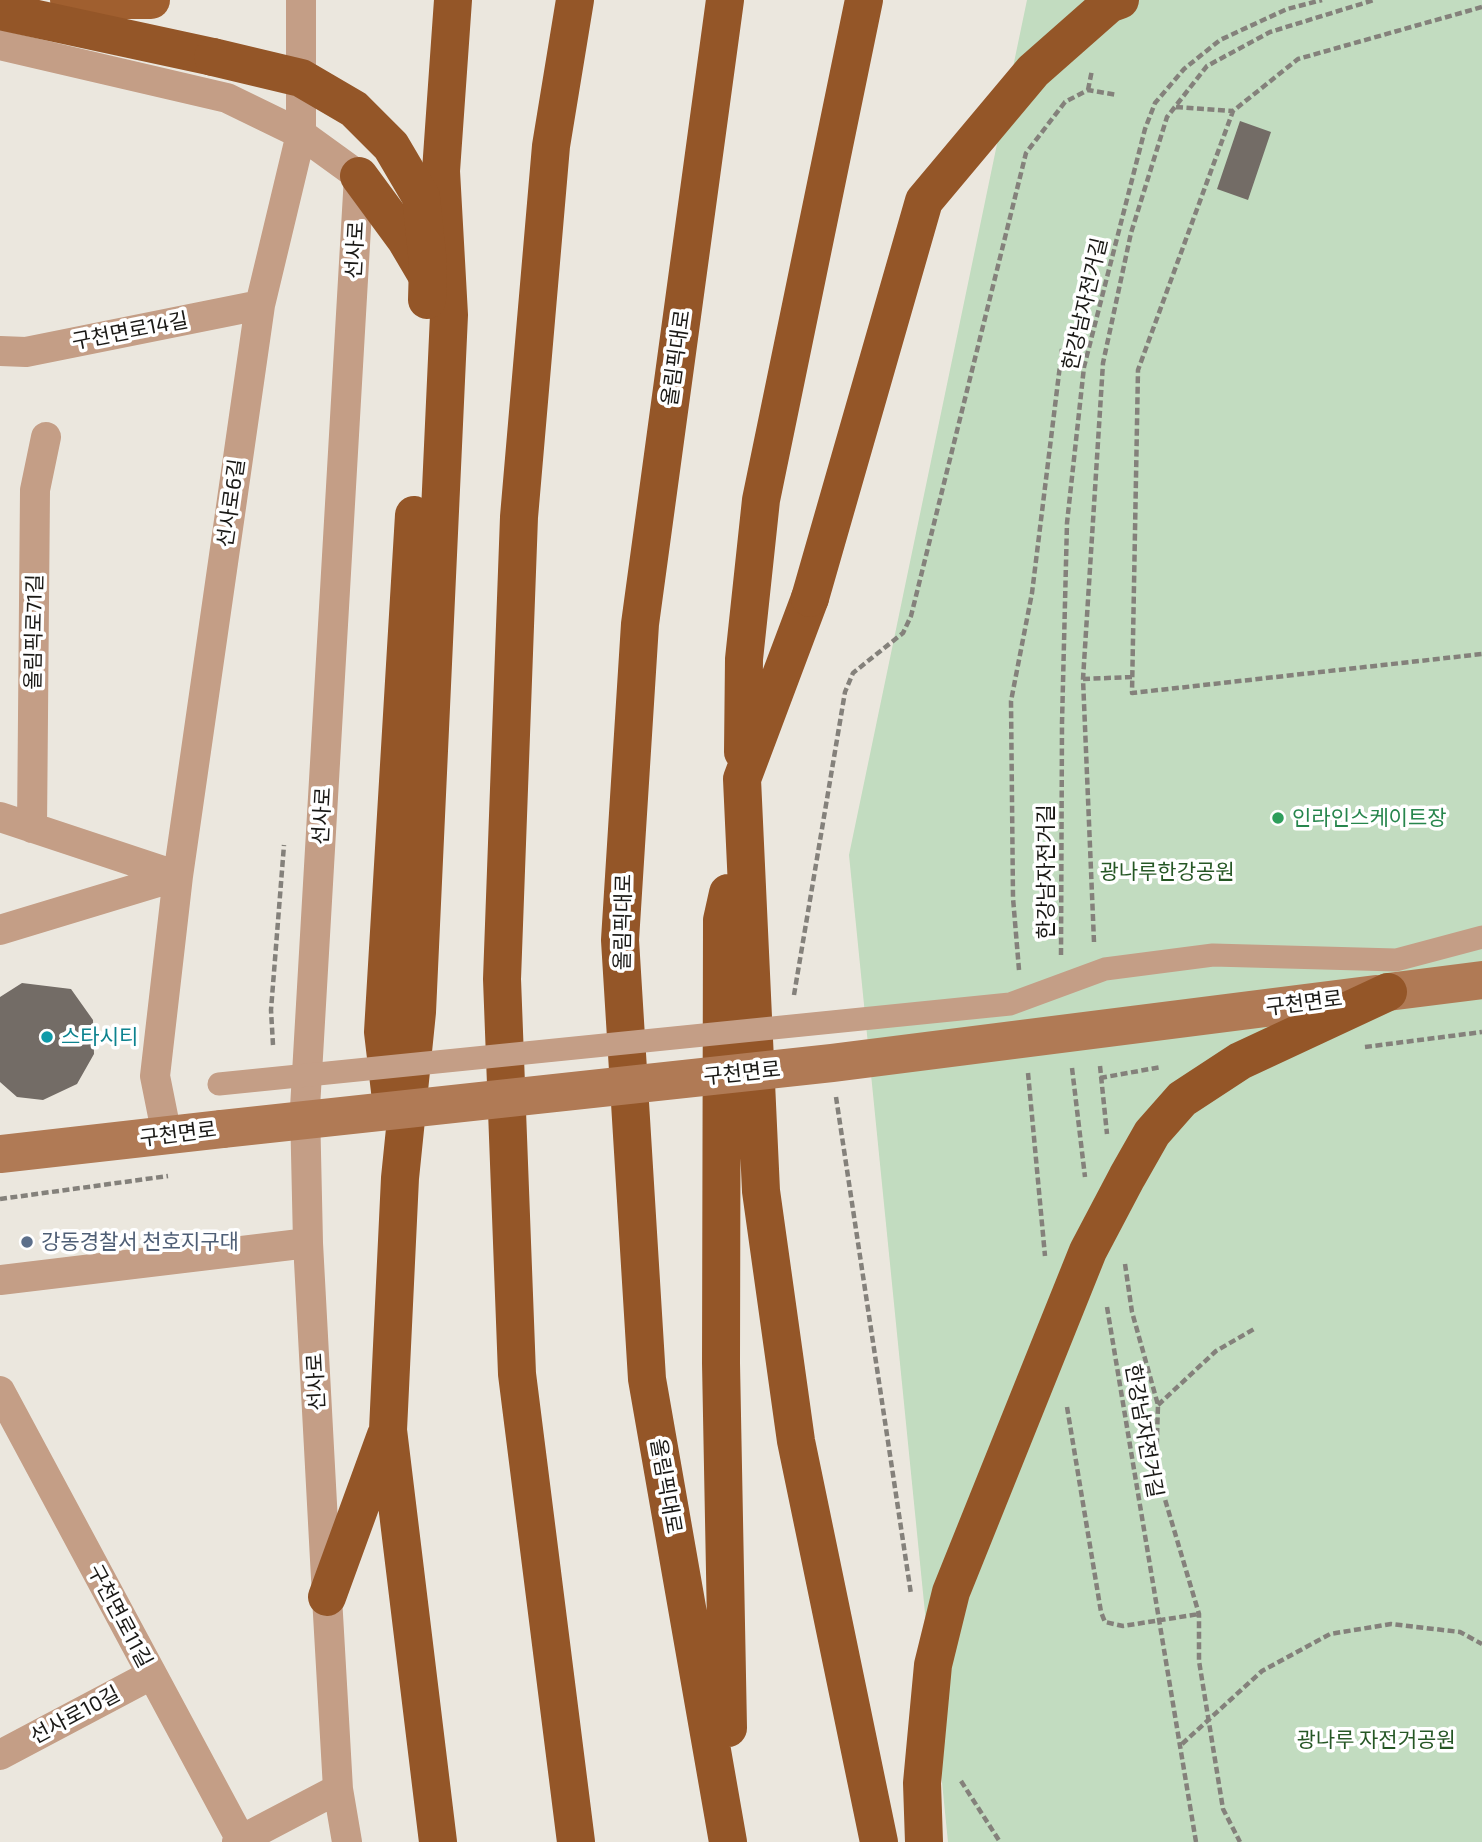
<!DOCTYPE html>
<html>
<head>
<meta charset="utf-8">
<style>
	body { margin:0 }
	canvas { display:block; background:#ebe7de }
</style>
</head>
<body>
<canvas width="1482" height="1842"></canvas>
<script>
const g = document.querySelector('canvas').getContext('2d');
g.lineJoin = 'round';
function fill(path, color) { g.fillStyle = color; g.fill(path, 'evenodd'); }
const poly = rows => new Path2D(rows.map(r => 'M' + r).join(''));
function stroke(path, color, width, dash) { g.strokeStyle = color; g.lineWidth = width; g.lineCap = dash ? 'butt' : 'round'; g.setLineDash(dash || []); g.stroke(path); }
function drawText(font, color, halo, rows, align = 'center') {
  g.font = font + ' "Exo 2","Noto Sans KR",sans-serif'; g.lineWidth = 7; g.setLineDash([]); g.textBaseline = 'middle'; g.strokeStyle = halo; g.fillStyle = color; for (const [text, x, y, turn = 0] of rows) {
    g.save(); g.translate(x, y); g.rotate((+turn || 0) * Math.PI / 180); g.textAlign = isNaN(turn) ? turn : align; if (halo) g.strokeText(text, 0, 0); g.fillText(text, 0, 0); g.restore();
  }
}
const green = poly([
	[1027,0,1482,0,1482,1842,948,1842,849,855]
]);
const building = poly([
	[1240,121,1271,132,1248,200,1217,189],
	[22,983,71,989,93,1020,94,1054,77,1084,43,1100,17,1097,0,1082,0,997]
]);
const path = poly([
	[1482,7,1298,59,1233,111,1138,370,1132,693,1482,654],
	[1088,90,1092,70],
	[1176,107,1233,111],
	[1083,679,1132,677],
	[1094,942,1083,679,1103,363,1131,233,1167,117,1207,66,1270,32,1374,0],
	[1061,955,1062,723,1067,523,1084,367,1145,129,1155,103,1184,69,1220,40,1287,9,1322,0],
	[1019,970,1013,898,1011,701,1032,593,1062,349],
	[794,995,845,692,853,673,903,633,911,616,1026,153,1065,102,1088,90,1117,95],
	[273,1045,271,1010,284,845],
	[1365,1047,1482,1032],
	[1100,1066,1107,1134],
	[1072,1068,1085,1177],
	[1028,1073,1045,1256],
	[1100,1078,1161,1067],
	[836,1097,911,1594],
	[0,1199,168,1176],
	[1125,1264,1132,1312,1158,1405,1156,1469,1199,1614,1199,1661,1223,1809,1240,1842],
	[1107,1307,1196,1842],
	[1158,1405,1216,1351,1254,1329],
	[1067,1407,1101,1612,1105,1622,1123,1626,1199,1614],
	[1182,1744,1262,1671,1330,1634,1391,1624,1460,1632,1482,1644],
	[961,1781,1000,1842]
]);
const minor = poly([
	[0,45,227,98,301,134,359,176,305,1108,308,1243,327,1597,338,1789,347,1842],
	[0,351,26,352,260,305],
	[0,817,178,876],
	[32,828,35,490,46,437],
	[0,930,178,876],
	[167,1136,155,1076,178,876,260,305,301,134,301,0],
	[0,1280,308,1243],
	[0,1391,241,1840],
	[0,1755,151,1675],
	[237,1842,338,1789]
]);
const secondary = poly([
	[1388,992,1482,980],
	[0,1154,222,1129]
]);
const primary = poly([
	[69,0,151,0]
]);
const trunk = poly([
	[575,0,551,146,519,517,502,979,517,1374,576,1842],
	[725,0,640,624,620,940,647,1379,728,1842],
	[0,11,213,57],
	[359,176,406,240,432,284],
	[810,598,742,779,761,1191,796,1441,879,1842],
	[743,752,744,659,761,500,864,0],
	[392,1108,383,1032,414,515],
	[327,1597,386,1435],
	[728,1728,721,1363,722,920,728,893],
	[438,1842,388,1430,400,1178,417,1012,449,315,441,171,453,0]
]);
const pedestrianBridge = poly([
	[219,1084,1010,1004,1105,969,1213,955,1396,960,1482,937]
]);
const secondaryBridge = poly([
	[222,1129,832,1063,1376,994]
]);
const trunkBridge = poly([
	[213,57,301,78,354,109,391,146,421,197,428,264,427,300],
	[810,598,924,201,1033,71,1109,4,1120,0],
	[924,1842,922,1783,933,1665,951,1592,1088,1251,1127,1177,1152,1133,1182,1099,1240,1061,1388,992]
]);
const markers = [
	[1278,818,7,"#2e9e5b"],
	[47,1037,7,"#0f9aa8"],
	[27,1242,7,"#5c6f8a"]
];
const streetNames = [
	["선사로",355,250,-87],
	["한강남자전거길",1085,304,-77],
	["구천면로14길",130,331,-11],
	["올림픽대로",676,358,-82],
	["선사로6길",231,503,-82],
	["올림픽로71길",34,632,-89],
	["선사로",322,816,-87],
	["한강남자전거길",1046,872,-90],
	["올림픽대로",623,922,-89],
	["구천면로",1304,1003,-7],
	["구천면로",742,1073,-6],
	["구천면로",178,1134,-7],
	["선사로",316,1382,-93],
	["한강남자전거길",1144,1431,80],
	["올림픽대로",666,1486,80],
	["구천면로11길",120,1616,62],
	["선사로10길",75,1715,-28]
];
const leisureNames = [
	["인라인스케이트장",1292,818]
];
const parkNames = [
	["광나루한강공원",1167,872],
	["광나루 자전거공원",1376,1740]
];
const cultureNames = [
	["스타시티",61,1037]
];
const serviceNames = [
	["강동경찰서 천호지구대",41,1242]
];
fill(green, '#c2dcc0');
fill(building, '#736c66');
stroke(path, '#84817b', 4.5, [7, 3.5]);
stroke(minor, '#c49e86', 30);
stroke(secondary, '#b07a55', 38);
stroke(primary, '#a05f2f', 38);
stroke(trunk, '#945628', 38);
stroke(pedestrianBridge, '#c49e86', 23);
stroke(secondaryBridge, '#b07a55', 38);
stroke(trunkBridge, '#945628', 38);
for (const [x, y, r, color] of markers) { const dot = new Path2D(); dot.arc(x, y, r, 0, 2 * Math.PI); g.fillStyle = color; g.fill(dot); stroke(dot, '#fff', 2.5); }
drawText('21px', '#1a1916', '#fff', streetNames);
drawText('21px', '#27864d', '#fff', leisureNames, 'left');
drawText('21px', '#265725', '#fff', parkNames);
drawText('21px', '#0d838f', '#fff', cultureNames, 'left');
drawText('21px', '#4e5e75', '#fff', serviceNames, 'left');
</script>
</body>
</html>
